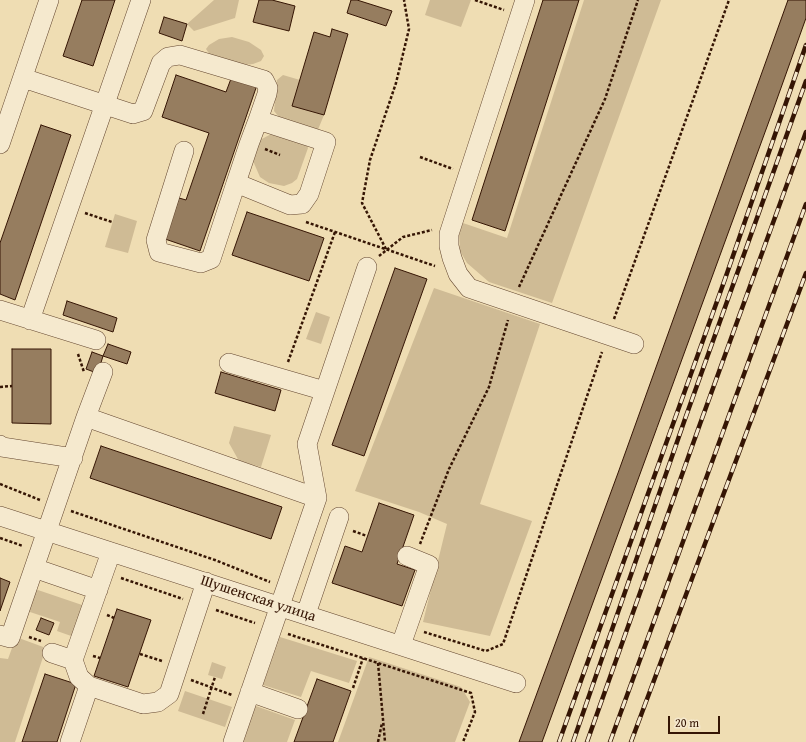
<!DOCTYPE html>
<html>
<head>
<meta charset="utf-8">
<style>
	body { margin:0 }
	#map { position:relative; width:806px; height:742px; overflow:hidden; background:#efddb3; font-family:"Gentium Book Plus",serif }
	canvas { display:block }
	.scale { position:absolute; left:668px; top:716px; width:52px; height:18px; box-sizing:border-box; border:2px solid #351504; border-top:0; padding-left:5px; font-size:12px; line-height:14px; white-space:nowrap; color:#351504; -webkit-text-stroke:3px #f5e9ce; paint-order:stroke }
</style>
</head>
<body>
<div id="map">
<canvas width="806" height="742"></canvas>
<div class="scale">20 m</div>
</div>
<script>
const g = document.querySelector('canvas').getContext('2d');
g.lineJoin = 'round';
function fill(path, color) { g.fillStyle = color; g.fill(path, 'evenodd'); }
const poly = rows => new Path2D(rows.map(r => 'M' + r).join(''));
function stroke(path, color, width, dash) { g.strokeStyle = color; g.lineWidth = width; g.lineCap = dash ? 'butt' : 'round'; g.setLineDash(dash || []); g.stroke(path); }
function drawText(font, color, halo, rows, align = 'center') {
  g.font = font + ' "Gentium Book Plus",serif'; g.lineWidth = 3.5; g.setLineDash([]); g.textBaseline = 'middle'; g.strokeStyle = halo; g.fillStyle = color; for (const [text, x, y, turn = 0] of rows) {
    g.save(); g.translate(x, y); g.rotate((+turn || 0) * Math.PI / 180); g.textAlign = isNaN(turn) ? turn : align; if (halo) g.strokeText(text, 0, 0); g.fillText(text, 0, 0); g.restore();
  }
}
const green = poly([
	[214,0,239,0,235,18,194,31,187,24],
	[430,0,471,0,461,27,425,15],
	[584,0,661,0,552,303,489,282,467,263,460,251,459,235,463,223,507,238],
	[232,37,249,42,261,50,264,56,261,61,253,64,244,65,210,55,206,49,209,45,219,39],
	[283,75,300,80,324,115,317,132,279,117,274,111,277,80],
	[273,133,305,142,308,148,297,179,292,183,284,186,269,183,260,177,253,161,260,140],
	[115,214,137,221,128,253,105,247],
	[434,288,540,324,480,504,532,521,490,636,423,622,447,524,419,512,355,491],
	[316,312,330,317,321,344,306,339],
	[234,426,271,435,261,467,239,461,229,443],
	[35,589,85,606,74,637,57,631,60,622,27,611],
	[16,637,46,648,15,742,0,742,0,658,8,659],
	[280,637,357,661,349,683,311,671,301,697,263,685],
	[369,657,461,687,470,702,455,742,338,742],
	[212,662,226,667,222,679,208,675],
	[185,691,232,707,225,727,178,711],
	[253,705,295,720,287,742,240,742]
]);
const building = poly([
	[82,0,115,0,93,66,63,56,82,0],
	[259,0,272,0,295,6,289,31,253,22,259,0],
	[351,0,357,0,392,11,386,26,347,13,351,0],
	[543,0,579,0,505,231,472,220,543,0],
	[788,0,806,0,806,18,772,113,542,742,519,742,618,473,788,0],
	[164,17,187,24,182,41,159,33,164,17],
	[332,29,348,34,324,115,292,106,314,32,330,37,332,29],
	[176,75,226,92,232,76,257,85,200,251,165,239,179,198,186,200,209,133,162,117,176,75],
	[41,125,71,135,15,300,0,294,0,243,41,125],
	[247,212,324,238,309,281,232,255,247,212],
	[395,268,427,279,364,456,332,445,395,268],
	[67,301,117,318,113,332,63,315,67,301],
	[108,344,131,352,127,364,103,356,108,344],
	[12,349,51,349,51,424,12,423,12,349],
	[92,352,103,356,100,366,97,365,94,372,86,369,92,352],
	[221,372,281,390,275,411,215,393,221,372],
	[101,446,282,507,271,539,90,478,101,446],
	[379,503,414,515,397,564,415,570,402,606,332,583,345,546,362,552,379,503],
	[0,578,10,582,0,611,0,578],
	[117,609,151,620,128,687,94,676,117,609],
	[41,618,54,623,49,635,36,630,41,618],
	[45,674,76,684,57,742,22,742,45,674],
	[317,679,351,691,333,742,294,742,317,679]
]);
const path = poly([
	[475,0,504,10],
	[265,149,280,155],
	[420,157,453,169],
	[85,213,112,222],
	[306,222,435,266],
	[386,249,362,203,370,160,396,83,409,29,404,0],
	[379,256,403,237,432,230],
	[519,287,605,99,638,0],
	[614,319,729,0],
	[78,354,84,372],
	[288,362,335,232],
	[0,387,12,386],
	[0,484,40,500],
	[71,511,215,560,270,582],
	[353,531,367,536],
	[0,538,23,546],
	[420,544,449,469,489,387,508,320],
	[121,578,183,599],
	[216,610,255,623],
	[107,615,114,618],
	[424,632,486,651,503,644,602,352],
	[288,634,471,693,475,712,463,742],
	[29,637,41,641],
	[140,654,162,661],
	[93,656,100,658],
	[378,663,385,742],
	[191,680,232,695],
	[353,688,363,658],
	[203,714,215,677],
	[378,742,382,723]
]);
const minor = poly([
	[525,0,449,234,449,246,452,258,458,274,469,288,634,344],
	[23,78,133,114,143,111,161,63,168,57,180,55,264,80,268,88,267,94,258,120,249,144,236,183,290,205,302,204,309,194,326,142,258,120],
	[0,144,49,0],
	[184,151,156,240,159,252,201,263,211,259,236,183],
	[0,310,96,340],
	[30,320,141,0],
	[229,363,325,391],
	[103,372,86,417,317,498],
	[0,445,2,447,73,458],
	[0,516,516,683],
	[34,568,98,590],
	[306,614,339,517],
	[0,635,10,638,86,417],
	[401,645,429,565,407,556],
	[52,653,73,660],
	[89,686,143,704,158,702,169,694,206,582],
	[250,692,298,709],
	[70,742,89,686,79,677,73,660,111,552],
	[233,742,317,498,307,444,367,267]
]);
const rail = poly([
	[559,742,725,279,806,45],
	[573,742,685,419,806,81],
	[587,742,700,424,806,132],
	[610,742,806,204],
	[631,742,806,273]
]);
const streetNames = [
	["Шушенская улица",258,599,18]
];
fill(green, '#cfbb95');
fill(building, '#967d5f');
stroke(building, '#351504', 1);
stroke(minor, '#644730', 20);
stroke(path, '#351504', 2.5, [3, 2]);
stroke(minor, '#f5e9ce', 19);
stroke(rail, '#351504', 4.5);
stroke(rail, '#f5e9ce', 3, [9]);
drawText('15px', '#351504', '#f5e9ce', streetNames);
</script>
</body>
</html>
